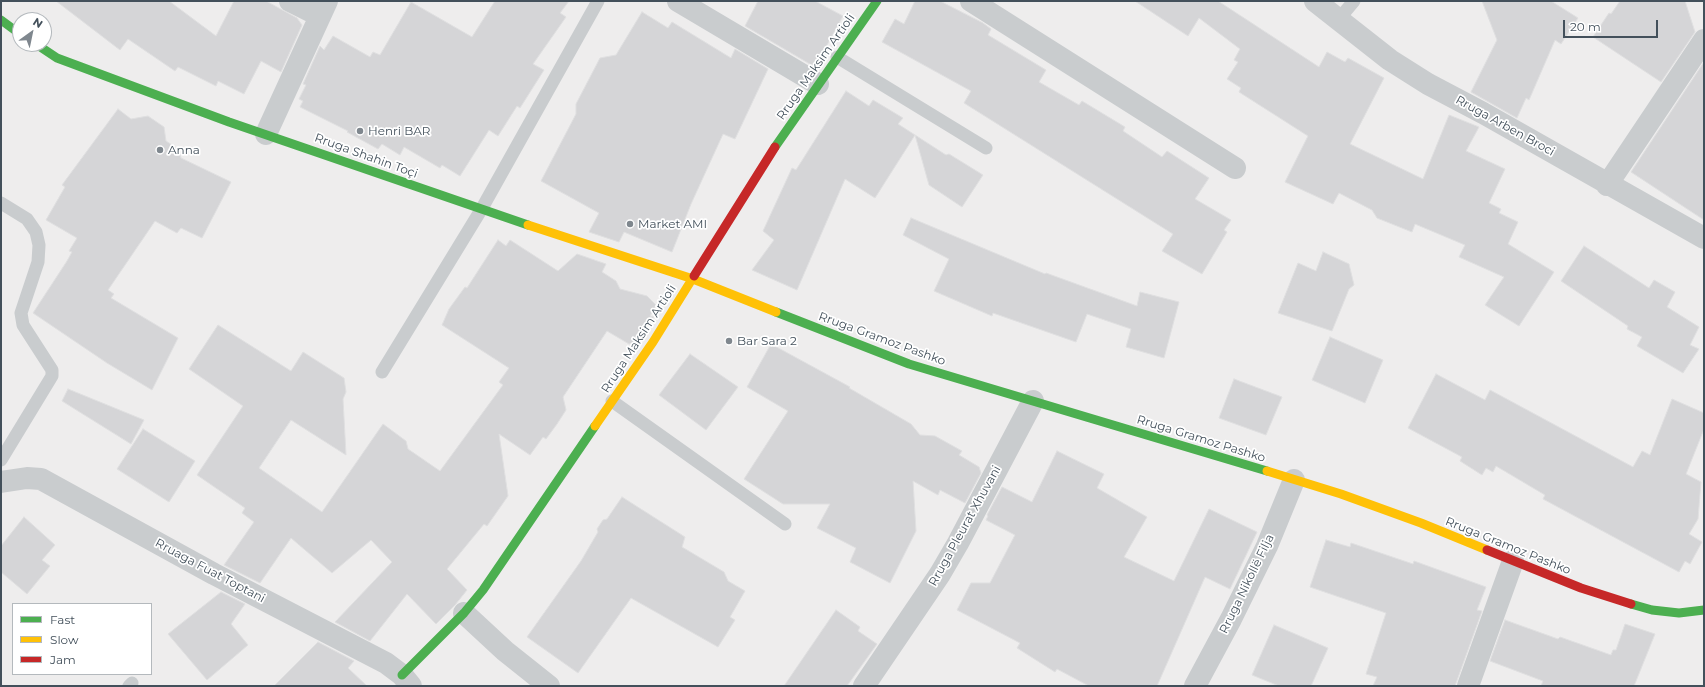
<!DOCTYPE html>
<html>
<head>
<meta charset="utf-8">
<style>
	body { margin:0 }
	#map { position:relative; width:1705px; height:687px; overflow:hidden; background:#eeeded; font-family:Montserrat,sans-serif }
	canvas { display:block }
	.frame { position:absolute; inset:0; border:2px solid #43505b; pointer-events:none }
	.legend { position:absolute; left:12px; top:603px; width:140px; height:72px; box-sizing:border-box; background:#fff; border:1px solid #b4b9bd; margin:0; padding:5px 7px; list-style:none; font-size:12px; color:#43505b }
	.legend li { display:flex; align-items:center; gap:8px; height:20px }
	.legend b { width:20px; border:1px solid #b4b9bd }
	.north { position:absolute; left:12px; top:12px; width:40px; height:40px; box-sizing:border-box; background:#fff; border:1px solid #b4b9bd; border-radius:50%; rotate:33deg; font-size:11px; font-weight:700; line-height:16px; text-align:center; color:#43505b }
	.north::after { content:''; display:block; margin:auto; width:14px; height:18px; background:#7f878e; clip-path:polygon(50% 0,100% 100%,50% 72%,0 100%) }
	.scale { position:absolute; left:1563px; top:20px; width:95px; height:18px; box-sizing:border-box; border:2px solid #43505b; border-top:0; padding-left:5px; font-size:12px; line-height:14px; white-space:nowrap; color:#43505b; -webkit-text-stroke:3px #fff; paint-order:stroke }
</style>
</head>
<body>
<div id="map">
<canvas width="1705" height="687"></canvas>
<div class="frame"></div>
<ul class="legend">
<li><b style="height:5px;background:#4caf50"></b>Fast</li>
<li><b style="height:5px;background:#ffc107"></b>Slow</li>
<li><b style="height:5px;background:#c62828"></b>Jam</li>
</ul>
<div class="north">N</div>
<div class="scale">20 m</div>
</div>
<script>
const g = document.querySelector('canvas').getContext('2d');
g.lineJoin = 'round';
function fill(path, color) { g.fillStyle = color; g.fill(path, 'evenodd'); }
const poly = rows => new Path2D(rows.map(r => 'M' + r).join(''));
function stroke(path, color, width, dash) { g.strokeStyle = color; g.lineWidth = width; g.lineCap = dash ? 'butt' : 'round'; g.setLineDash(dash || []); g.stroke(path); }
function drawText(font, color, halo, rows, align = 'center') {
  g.font = font + ' Montserrat,sans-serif'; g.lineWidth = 3.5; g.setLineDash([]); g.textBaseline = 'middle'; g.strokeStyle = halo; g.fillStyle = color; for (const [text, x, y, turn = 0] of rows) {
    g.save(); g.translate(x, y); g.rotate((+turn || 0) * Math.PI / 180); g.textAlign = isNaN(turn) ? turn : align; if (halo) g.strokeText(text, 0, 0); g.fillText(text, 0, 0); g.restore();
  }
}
const building = poly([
	[56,1,169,1,216,36,234,1,266,1,297,18,302,25,281,72,261,61,244,94,218,81,216,86,178,67,175,71,128,39,120,50,56,1],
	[495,1,569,1,560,13,566,17,533,64,544,70,520,108,517,106,498,136,489,130,460,176,442,165,440,168,404,147,400,155,382,144,378,149,347,132,348,131,300,107,303,101,299,99,306,85,303,84,320,46,324,50,333,36,370,57,373,52,380,55,411,2,472,37,495,1],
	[758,1,815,1,843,16,815,67,745,26,758,1],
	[915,1,940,1,983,23,991,29,988,35,1046,70,1039,82,1079,105,1082,101,1125,127,1123,131,1162,157,1167,151,1209,178,1195,199,1231,220,1224,230,1227,232,1202,274,1162,251,1173,234,964,103,971,91,882,42,895,19,904,24,915,1],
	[1135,1,1218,1,1319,67,1327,52,1345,62,1348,58,1384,78,1350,144,1423,179,1449,115,1479,127,1466,151,1505,169,1489,203,1501,209,1499,213,1518,222,1508,244,1554,272,1519,326,1485,305,1504,277,1459,257,1465,245,1415,224,1412,232,1377,218,1372,210,1339,193,1333,204,1285,182,1308,136,1239,92,1241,88,1227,79,1238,62,1234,60,1240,49,1199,18,1188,36,1135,1],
	[1482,1,1551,1,1578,18,1561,44,1555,40,1529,100,1526,98,1517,118,1471,92,1497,40,1482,1],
	[1620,1,1685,1,1695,32,1661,82,1593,37,1609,13,1611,14,1620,1],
	[642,12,668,28,672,22,731,58,735,49,768,69,735,139,723,134,691,204,672,252,624,232,619,242,589,232,599,213,541,181,576,114,576,104,600,58,616,55,642,12],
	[1704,62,1704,220,1631,172,1704,62],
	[846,91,869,106,873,100,903,118,898,124,946,155,949,154,983,175,962,207,929,185,915,135,875,198,845,179,797,290,752,270,774,240,763,231,792,168,796,170,846,91],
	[118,109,131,119,148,116,164,127,166,141,178,149,181,158,231,182,202,238,181,228,177,233,155,221,108,290,114,294,111,298,178,338,152,390,107,363,33,313,67,261,72,252,69,251,77,238,46,220,65,187,62,185,118,109],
	[911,218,1045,274,1046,273,1137,306,1140,292,1179,302,1164,358,1126,347,1131,329,1087,314,1076,342,993,313,992,316,934,291,949,259,903,235,911,218],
	[498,240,506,246,510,240,558,271,577,254,606,264,602,272,616,281,620,289,647,296,656,305,650,316,654,317,637,343,629,344,607,331,563,397,566,410,557,424,546,439,543,437,530,455,499,434,508,496,487,526,484,524,447,569,467,590,455,605,436,624,407,594,370,641,335,622,392,562,371,540,332,573,291,538,260,583,224,565,254,522,242,513,245,508,197,475,243,406,189,369,218,325,291,371,303,352,344,378,346,392,343,399,346,455,291,420,259,468,322,512,383,424,406,441,408,449,440,471,503,385,499,382,509,368,442,325,449,309,465,287,467,288,498,240],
	[1584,246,1649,288,1654,280,1675,292,1667,307,1699,327,1690,345,1699,349,1683,373,1637,346,1642,337,1627,329,1628,326,1561,281,1584,246],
	[1323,252,1349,264,1354,285,1349,289,1332,331,1278,313,1298,263,1316,271,1323,252],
	[1330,337,1383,360,1365,403,1312,380,1330,337],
	[771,344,850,387,849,388,911,424,920,435,935,436,962,451,959,455,979,467,981,473,965,503,940,490,938,495,913,481,916,531,890,583,850,562,856,548,817,528,830,504,783,504,744,479,788,411,747,387,771,344],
	[690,354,738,387,706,430,659,395,690,354],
	[1436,374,1485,400,1490,390,1633,467,1642,451,1650,455,1672,399,1704,413,1704,429,1686,474,1701,482,1698,519,1689,534,1702,542,1690,564,1685,561,1679,572,1543,499,1545,495,1496,466,1493,472,1486,468,1482,475,1460,461,1462,457,1408,428,1436,374],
	[1234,379,1282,397,1266,435,1219,418,1234,379],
	[68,389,144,420,131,444,62,401,68,389],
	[143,429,195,461,169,502,117,469,143,429],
	[1057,451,1104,474,1097,488,1147,517,1124,557,1174,581,1209,509,1257,532,1230,589,1205,577,1157,686,1089,686,1057,669,1055,672,1017,648,1020,643,957,610,971,583,990,583,1015,535,986,520,988,516,987,515,1002,487,1032,502,1057,451],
	[622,497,685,537,682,547,724,572,728,581,745,591,730,617,735,620,718,647,631,598,578,673,527,637,581,561,598,532,597,529,603,520,607,519,622,497],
	[24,517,55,545,42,560,50,566,27,594,1,572,1,546,24,517],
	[1326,540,1350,547,1351,543,1413,564,1414,561,1486,587,1477,610,1482,611,1455,686,1373,686,1377,677,1366,674,1386,613,1310,587,1326,540],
	[221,592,245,604,231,624,248,645,207,680,168,634,221,592],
	[836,610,860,627,858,631,877,644,847,686,784,686,836,610],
	[1505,620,1558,639,1560,637,1611,655,1613,650,1616,650,1625,624,1655,634,1634,686,1541,686,1543,681,1490,661,1505,620],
	[1274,625,1328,648,1311,686,1279,686,1252,675,1274,625],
	[318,642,354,661,348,668,367,686,274,686,318,642]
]);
const lane = poly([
	[1338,20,1354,1],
	[837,57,986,148],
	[1,203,27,219,36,232,39,245,38,262,21,313,23,325,52,370,52,376,1,460],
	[382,372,481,210,598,1],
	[612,401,785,524],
	[129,686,132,683]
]);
const street = poly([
	[290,1,320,16],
	[678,1,818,84],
	[971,1,1235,168],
	[1315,1,1390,60,1428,84,1483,113,1704,238],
	[266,134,327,1],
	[1607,185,1704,40],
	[1,482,27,478,41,479,214,574,386,663,402,675,411,686],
	[464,613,505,651,549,686],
	[864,686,940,574,958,543,1033,401],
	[1195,686,1231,619,1267,546,1294,480],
	[1468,686,1513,561]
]);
const fast = poly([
	[1,20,20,34],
	[36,44,57,58,229,122,528,225],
	[775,147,877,1],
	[776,312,909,364,1267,471],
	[1631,604,1652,610,1679,613,1704,610],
	[402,675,464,613,483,590,595,426]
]);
const slow = poly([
	[528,225,693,279,776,312],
	[595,426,653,342,694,276],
	[1267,471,1341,494,1421,523,1487,550]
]);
const jam = poly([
	[694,276,775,147],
	[1487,550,1581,588,1631,604]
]);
const markers = [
	[360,131,4,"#7f878e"],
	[160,150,4,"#7f878e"],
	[630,224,4,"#7f878e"],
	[729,341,4,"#7f878e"]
];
const streetNames = [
	["Rruga Maksim Artioli",816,67,-55],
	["Rruga Arben Broci",1505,126,29],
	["Rruga Shahin Toçi",366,156,20],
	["Rruga Maksim Artioli",639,339,-57],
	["Rruga Gramoz Pashko",882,339,20],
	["Rruga Gramoz Pashko",1201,439,17],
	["Rruga Pleurat Xhuvani",965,526,-61],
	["Rruga Gramoz Pashko",1508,546,22],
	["Rruaga Fuat Toptani",210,571,28],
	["Rruga Nikollë Filja",1247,584,-64]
];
const poiNames = [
	["Henri BAR",368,131],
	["Anna",168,150],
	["Market AMI",638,224],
	["Bar Sara 2",737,341]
];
fill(building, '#d5d5d7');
stroke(building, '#dfdfe0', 1);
stroke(lane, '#c9ccce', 13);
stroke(street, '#c9ccce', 22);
stroke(fast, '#4caf50', 9);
stroke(slow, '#ffc107', 9);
stroke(jam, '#c62828', 9);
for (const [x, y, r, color] of markers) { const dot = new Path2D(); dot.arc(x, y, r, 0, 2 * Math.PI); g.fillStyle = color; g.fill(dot); stroke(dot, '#fff', 1.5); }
drawText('12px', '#43505b', '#fff', streetNames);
drawText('12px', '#43505b', '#fff', poiNames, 'left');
</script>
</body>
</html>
